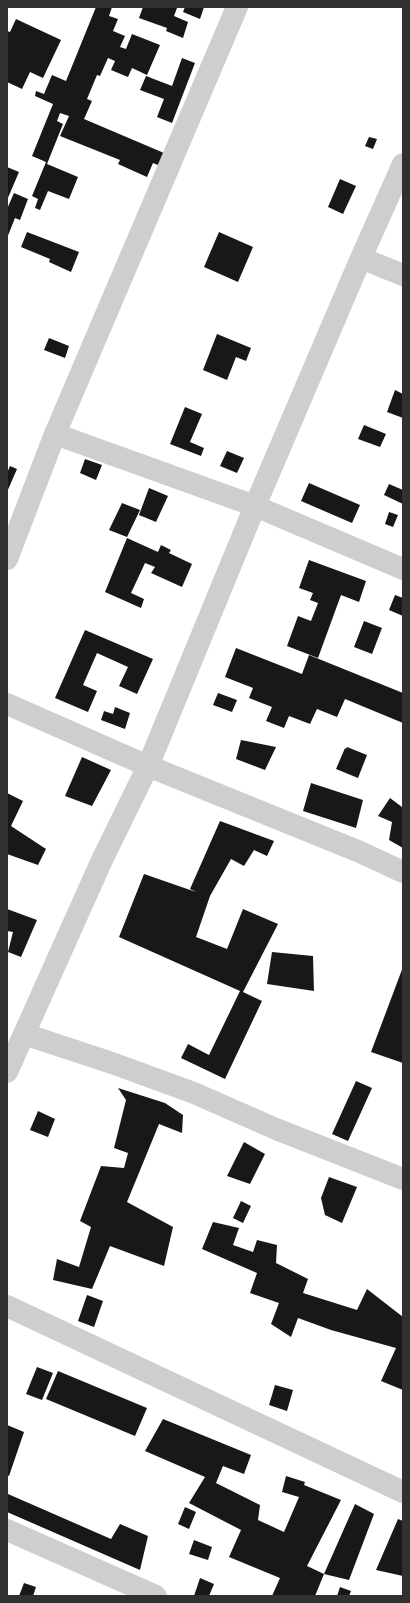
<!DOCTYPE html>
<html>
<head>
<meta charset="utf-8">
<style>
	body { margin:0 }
	#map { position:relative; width:410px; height:1603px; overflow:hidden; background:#fff; font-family:Helvetica,sans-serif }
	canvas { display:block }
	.frame { position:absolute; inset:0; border:8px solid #313131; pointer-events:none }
</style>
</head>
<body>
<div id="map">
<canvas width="410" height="1603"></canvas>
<div class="frame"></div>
</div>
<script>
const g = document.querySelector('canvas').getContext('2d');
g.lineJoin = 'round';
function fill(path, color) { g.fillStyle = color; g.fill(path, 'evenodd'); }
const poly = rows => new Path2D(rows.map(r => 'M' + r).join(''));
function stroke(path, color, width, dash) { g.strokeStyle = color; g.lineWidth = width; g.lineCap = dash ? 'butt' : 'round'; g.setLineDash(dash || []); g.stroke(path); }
const building = poly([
	[96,7,112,7,109,16,118,19,113,31,125,36,120,47,126,49,132,34,160,45,147,75,132,68,128,77,111,70,115,61,108,58,100,76,97,75,87,99,92,101,84,119,164,153,158,165,153,163,147,177,118,164,120,160,60,136,69,116,60,113,57,121,63,124,47,164,78,177,69,199,48,191,40,210,35,208,38,199,32,196,46,162,32,156,53,104,35,96,36,91,44,94,52,75,66,81],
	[143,7,177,8,174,16,188,22,183,38,166,31,167,28,139,18],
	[185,7,204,7,200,19,183,12],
	[16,19,61,40,43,78,30,72,22,89,7,82,7,31,10,32],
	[182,58,195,63,172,123,157,117,164,99,140,90,146,76,172,86],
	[369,137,377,139,373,149,365,146],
	[7,167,19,172,7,200],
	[340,179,356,186,343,214,328,207],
	[14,193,28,199,20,220,15,218,7,238,7,209],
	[27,232,79,252,71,272,49,262,50,259,21,247],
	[219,232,253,247,238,282,204,267],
	[217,334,251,348,246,361,236,357,227,380,203,370],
	[49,338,69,346,65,358,44,350],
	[395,390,403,394,403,418,387,412],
	[185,407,202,414,190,442,204,448,201,456,170,444],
	[364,425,386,434,380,447,358,439],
	[227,451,244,458,237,473,220,466],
	[85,459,102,465,96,480,80,473],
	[10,466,17,469,7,492,7,473],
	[309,483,360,505,352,523,301,501],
	[389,484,403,490,403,504,384,495],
	[149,488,168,496,156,522,139,515],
	[122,503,140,510,127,537,109,530],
	[389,512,398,515,393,527,385,524],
	[127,538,158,552,161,545,171,550,169,553,192,564,182,587,151,573,155,567,145,563,131,593,144,599,141,608,105,592],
	[309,560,366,581,359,602,341,595,318,658,287,646,298,616,311,621,318,603,310,600,313,593,299,588],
	[395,595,403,598,403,616,389,610],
	[364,621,382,628,372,654,354,647],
	[85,630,153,659,137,694,119,686,128,667,97,653,83,685,97,691,88,712,55,698],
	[236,648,302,674,309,655,403,693,403,723,345,699,337,717,317,709,310,724,289,716,284,728,266,721,272,707,249,698,253,688,225,677],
	[218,693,237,700,232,712,213,705],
	[115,707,130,713,125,729,101,720,104,711,113,714],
	[241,740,276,747,265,770,236,759],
	[347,747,367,755,358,778,336,769,345,748,346,749],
	[82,757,111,770,92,806,65,796],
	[311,783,363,800,356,828,303,811],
	[7,793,23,801,11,826,46,849,38,865,7,854],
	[390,798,402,807,403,805,403,848,389,840,392,822,378,816],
	[220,821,274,841,267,856,254,850,244,866,231,859,210,896,196,937,227,949,243,909,278,924,243,992,262,1001,225,1079,181,1058,188,1044,209,1055,240,991,119,937,144,874,196,892,190,889],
	[7,909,37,920,21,957,8,952,13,932,7,931],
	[272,952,313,956,314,991,267,984],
	[403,967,403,1063,371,1052],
	[356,1081,372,1088,348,1141,332,1134],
	[118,1088,165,1103,183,1115,182,1133,159,1124,127,1202,173,1227,164,1266,110,1246,92,1289,53,1280,57,1259,79,1267,91,1227,80,1221,101,1166,124,1168,128,1153,114,1148,126,1100],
	[38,1111,55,1119,48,1137,30,1130],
	[244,1142,265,1154,250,1184,227,1176],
	[329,1177,357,1187,342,1223,325,1215,321,1198],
	[241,1201,251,1206,243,1223,233,1218],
	[213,1222,239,1228,233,1245,253,1252,257,1240,277,1245,276,1263,308,1279,303,1293,357,1310,367,1289,403,1317,403,1390,381,1381,396,1348,331,1330,298,1318,291,1337,271,1324,279,1303,250,1293,257,1273,202,1249],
	[87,1295,103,1301,94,1327,78,1321],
	[37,1367,53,1373,42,1400,26,1394],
	[58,1371,147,1408,135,1436,46,1399],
	[275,1385,293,1390,287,1411,269,1405],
	[163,1419,251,1455,244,1474,223,1466,216,1483,260,1505,258,1520,284,1532,299,1497,282,1492,286,1476,305,1482,304,1485,341,1500,307,1566,324,1574,355,1504,374,1514,349,1580,324,1574,315,1596,272,1596,280,1578,229,1557,241,1530,189,1503,205,1477,145,1451],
	[7,1425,24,1432,9,1476,7,1475],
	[8,1494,111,1539,120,1524,148,1536,140,1570,7,1512],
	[185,1507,196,1512,189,1529,178,1524],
	[398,1519,403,1521,403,1576,376,1570],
	[194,1540,212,1547,208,1560,189,1554],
	[200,1578,214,1584,209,1596,194,1596],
	[24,1583,36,1587,33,1596,19,1596],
	[340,1587,351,1591,349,1596,337,1596]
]);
const minor = poly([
	[361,258,403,275],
	[55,434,255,506,403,569],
	[7,559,55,434,237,7],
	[7,704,148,766,360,852,403,872],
	[24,1034,112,1063,194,1093,276,1129,403,1179],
	[7,1072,102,860,148,766,255,506,361,258,403,164],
	[7,1306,403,1492],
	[7,1530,156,1596]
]);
fill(building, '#181818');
stroke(minor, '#cecece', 22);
</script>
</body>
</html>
